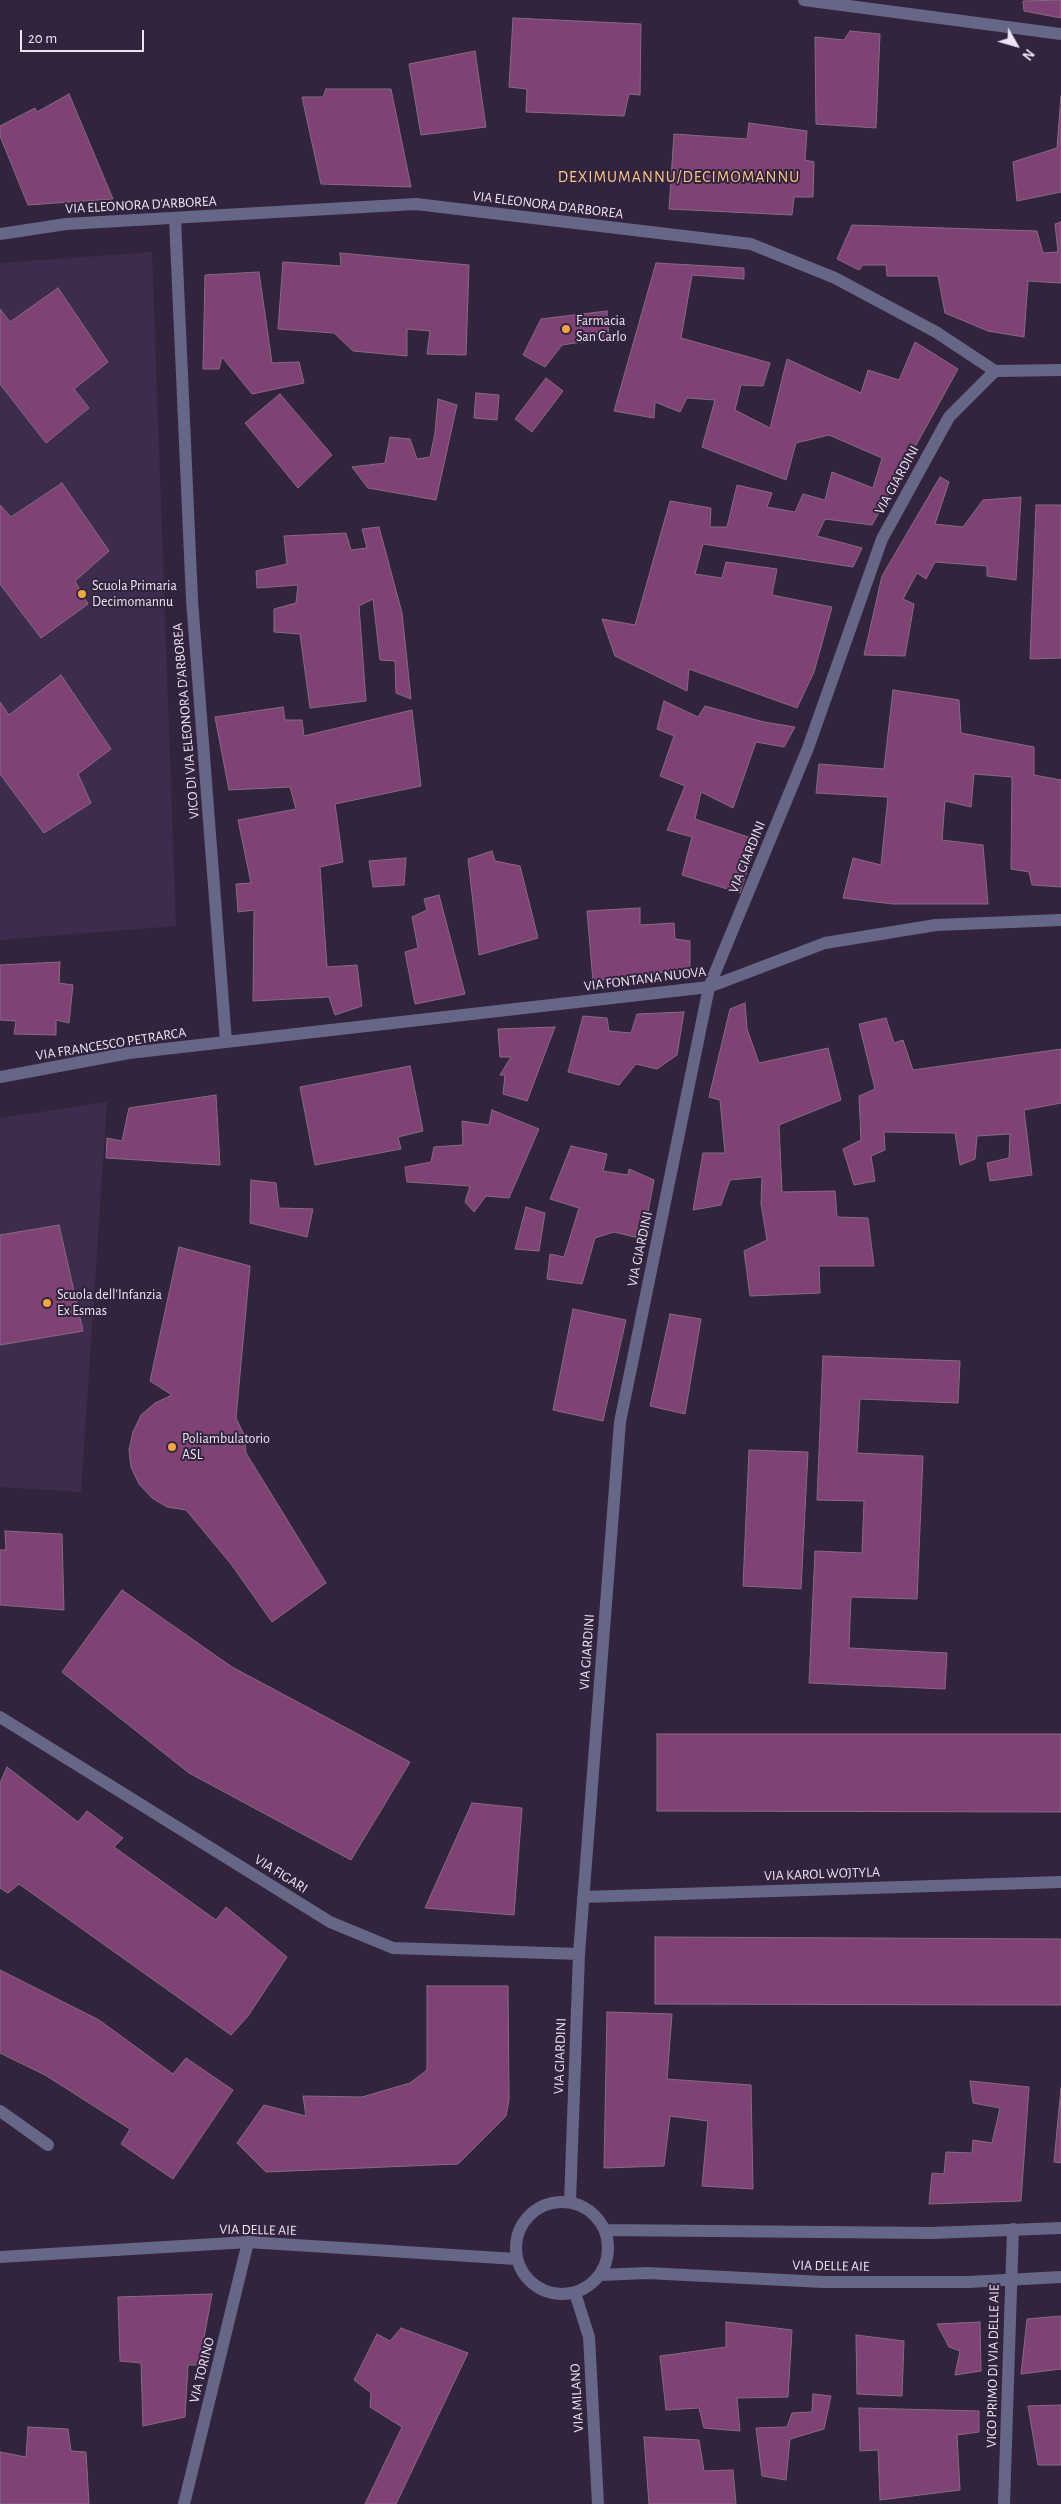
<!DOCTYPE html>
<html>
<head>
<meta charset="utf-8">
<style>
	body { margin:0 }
	#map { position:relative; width:1061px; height:2504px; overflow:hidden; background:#32243d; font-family:"Alegreya Sans",sans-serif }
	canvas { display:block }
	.north { position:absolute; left:991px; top:20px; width:50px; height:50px; -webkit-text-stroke:4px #32243d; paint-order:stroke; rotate:128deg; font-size:14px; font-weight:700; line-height:20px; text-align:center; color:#ece3f4 }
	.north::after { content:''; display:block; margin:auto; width:18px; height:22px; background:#ece3f4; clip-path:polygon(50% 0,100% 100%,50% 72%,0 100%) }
	.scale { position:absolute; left:20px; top:30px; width:124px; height:22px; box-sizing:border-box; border:2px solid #ece3f4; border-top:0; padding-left:6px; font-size:15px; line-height:18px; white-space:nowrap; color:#ece3f4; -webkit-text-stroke:4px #32243d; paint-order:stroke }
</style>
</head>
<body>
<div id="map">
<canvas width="1061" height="2504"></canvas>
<div class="north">N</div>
<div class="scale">20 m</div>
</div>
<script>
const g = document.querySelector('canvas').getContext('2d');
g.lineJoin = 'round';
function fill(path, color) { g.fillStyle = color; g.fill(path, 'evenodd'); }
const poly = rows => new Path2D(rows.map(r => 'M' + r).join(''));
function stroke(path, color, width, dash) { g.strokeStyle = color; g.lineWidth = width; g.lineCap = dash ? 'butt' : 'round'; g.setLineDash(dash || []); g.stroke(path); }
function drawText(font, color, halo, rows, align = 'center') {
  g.font = font + ' "Alegreya Sans",sans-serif'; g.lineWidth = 4; g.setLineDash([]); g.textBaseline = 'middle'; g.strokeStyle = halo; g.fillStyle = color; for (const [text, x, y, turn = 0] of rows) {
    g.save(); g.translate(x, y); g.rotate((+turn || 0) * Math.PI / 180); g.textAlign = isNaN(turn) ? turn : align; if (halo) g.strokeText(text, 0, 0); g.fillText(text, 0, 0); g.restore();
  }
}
const built = poly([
	[152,252,176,926,0,940,0,263],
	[107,1102,81,1492,0,1487,0,1118]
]);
const building = poly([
	[1061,0,1061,18,1024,11,1023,1,1061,0],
	[513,18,641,24,640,95,629,94,624,116,526,112,527,89,509,87,513,18],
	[850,31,880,34,876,128,816,124,815,37,844,40,850,31],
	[475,51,486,127,421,135,409,64,475,51],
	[326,89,391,89,411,187,321,184,302,97,323,97,326,89],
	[69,94,113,199,28,205,0,136,0,126,35,108,37,112,69,94],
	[1061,96,1061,192,1017,201,1013,162,1057,148,1061,96],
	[749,123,807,131,805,160,814,162,813,197,794,197,792,215,669,209,674,134,747,139,749,123],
	[1061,222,1061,283,1028,281,1024,337,988,331,945,313,938,276,887,276,886,265,863,265,859,270,837,259,852,225,1037,231,1043,253,1058,252,1055,224,1061,222],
	[340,253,469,265,466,355,427,354,430,331,407,329,407,356,353,351,334,333,278,329,283,262,341,266,340,253],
	[656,263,744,268,744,279,692,275,681,338,770,363,763,386,741,385,735,410,770,428,787,359,861,393,868,370,899,380,915,342,958,369,872,525,825,519,817,536,862,548,853,567,703,544,695,574,722,578,726,562,777,569,772,595,832,607,814,672,797,708,689,669,687,691,615,656,602,619,635,625,670,501,711,508,710,527,727,527,737,485,772,493,767,507,795,512,803,494,825,500,832,472,873,488,882,458,829,435,796,443,786,480,702,447,715,400,687,398,680,412,655,402,654,418,614,411,656,263],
	[259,272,272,363,299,362,304,383,252,394,222,357,219,369,203,369,205,275,259,272],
	[58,288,108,362,74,389,89,408,46,443,0,384,0,309,10,322,58,288],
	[607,311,609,338,562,345,545,367,523,355,541,319,607,311],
	[546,378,563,391,532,432,515,419,546,378],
	[476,393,499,395,497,420,474,418,476,393],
	[280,394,332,455,298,488,245,423,280,394],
	[438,399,457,405,436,500,368,488,352,467,385,463,390,437,410,439,417,459,430,457,435,433,438,399],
	[940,477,949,482,935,524,963,527,983,500,1021,497,1016,580,987,576,987,566,935,562,926,579,917,573,903,599,914,604,905,656,864,655,882,576,940,477],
	[62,483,109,551,75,581,88,604,41,638,0,584,0,505,11,517,62,483],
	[1036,505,1061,505,1061,658,1030,659,1036,505],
	[379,527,402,613,411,699,396,693,395,661,380,660,373,599,359,606,366,701,310,708,300,634,274,632,274,609,296,603,298,585,257,588,256,571,287,564,284,536,346,533,351,550,367,548,362,529,379,527],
	[61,675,111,749,78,774,91,803,44,833,0,774,0,702,9,715,61,675],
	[893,690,959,700,961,733,1034,747,1034,775,1061,780,1061,887,1032,885,1029,872,1011,869,1012,777,974,774,971,807,945,801,942,840,983,845,988,904,893,904,843,898,853,858,881,865,888,797,816,793,819,764,884,769,893,690],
	[664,701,698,717,705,706,764,722,795,727,784,747,756,742,733,808,701,792,695,819,757,840,740,893,682,875,692,837,667,830,685,786,660,776,674,736,657,729,664,701],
	[283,707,285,720,302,720,304,736,412,710,421,786,335,804,343,862,320,867,327,967,357,965,362,1006,335,1015,329,997,253,1001,254,910,238,912,236,884,251,883,238,820,296,809,290,787,229,790,215,717,283,707],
	[492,851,495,861,520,866,538,938,479,955,468,859,492,851],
	[406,858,404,885,373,887,369,861,406,858],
	[439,895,465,994,415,1004,405,952,418,948,412,917,427,910,424,899,439,895],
	[640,908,640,925,674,923,675,939,690,941,690,969,593,981,587,911,640,908],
	[60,962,59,983,73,985,69,1023,56,1020,56,1035,14,1034,16,1021,0,1020,0,965,60,962],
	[745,1003,747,1029,759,1063,828,1048,841,1100,779,1125,782,1192,835,1191,837,1217,868,1218,874,1266,819,1266,820,1293,750,1296,744,1251,767,1240,761,1204,762,1177,730,1180,721,1205,693,1210,703,1153,725,1153,720,1100,709,1097,730,1009,745,1003],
	[684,1012,677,1055,657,1069,636,1064,619,1085,568,1072,583,1016,607,1018,609,1031,631,1033,637,1014,684,1012],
	[886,1018,894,1043,903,1040,913,1070,1061,1049,1061,1103,1024,1110,1032,1175,990,1181,987,1163,1009,1158,1010,1134,977,1136,975,1159,960,1165,955,1133,884,1132,885,1150,871,1156,875,1181,854,1185,843,1149,861,1140,859,1096,875,1089,859,1024,886,1018],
	[555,1027,527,1101,503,1094,505,1075,500,1075,511,1057,500,1057,498,1029,555,1027],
	[410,1066,423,1131,398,1137,401,1149,315,1165,300,1087,410,1066],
	[216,1095,220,1165,106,1158,107,1138,122,1141,129,1108,216,1095],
	[492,1110,539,1129,509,1198,486,1196,474,1212,465,1202,470,1186,407,1182,405,1167,431,1162,434,1147,463,1145,462,1121,489,1125,492,1110],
	[571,1146,607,1154,603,1171,628,1175,629,1169,654,1180,643,1239,614,1232,595,1238,582,1284,547,1279,550,1254,564,1257,579,1208,550,1199,571,1146],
	[251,1180,276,1183,279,1208,313,1209,307,1237,250,1223,251,1180],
	[526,1207,545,1213,539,1251,515,1249,526,1207],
	[59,1225,83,1331,0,1345,0,1235,59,1225],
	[179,1247,250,1266,236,1418,244,1435,246,1453,326,1583,272,1622,231,1564,186,1510,167,1507,152,1498,139,1484,131,1467,129,1450,133,1432,141,1415,155,1403,172,1395,150,1381,179,1247],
	[573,1309,626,1320,603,1421,553,1410,573,1309],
	[670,1314,701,1319,685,1414,650,1406,670,1314],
	[823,1356,960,1361,958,1403,860,1399,857,1453,923,1456,917,1599,851,1597,849,1648,947,1653,945,1689,809,1683,815,1551,862,1553,864,1501,817,1500,823,1356],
	[749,1450,808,1452,801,1589,743,1586,749,1450],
	[5,1531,62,1534,64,1610,0,1605,0,1550,6,1550,5,1531],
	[122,1590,232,1667,410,1762,351,1860,189,1773,62,1672,122,1590],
	[657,1734,1061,1734,1061,1812,657,1811,657,1734],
	[7,1767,78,1822,87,1811,123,1838,114,1847,216,1920,226,1907,287,1957,248,2016,231,2035,19,1884,8,1893,0,1888,0,1783,7,1767],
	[472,1803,522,1808,514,1915,425,1908,472,1803],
	[655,1937,1061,1939,1061,2005,655,2004,655,1937],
	[0,1970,99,2020,173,2074,186,2058,233,2090,173,2179,121,2144,130,2129,45,2075,0,2053,0,1970],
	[427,1986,508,1986,509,2100,506,2116,458,2164,266,2172,237,2143,264,2105,306,2116,303,2096,362,2097,410,2083,427,2070,427,1986],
	[607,2012,672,2014,667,2079,751,2085,753,2189,702,2186,708,2121,670,2116,664,2166,604,2168,607,2012],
	[970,2081,1029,2087,1021,2201,929,2204,932,2173,944,2174,946,2152,972,2153,973,2140,992,2143,1000,2108,973,2103,970,2081],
	[1061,2088,1061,2163,1054,2162,1061,2088],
	[212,2294,199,2365,188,2365,185,2417,143,2426,141,2363,120,2361,118,2297,212,2294],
	[1061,2316,1061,2369,1021,2374,1027,2319,1061,2316],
	[726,2322,792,2330,788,2397,737,2398,740,2431,704,2428,699,2408,666,2410,660,2356,726,2347,726,2322],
	[980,2322,981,2371,955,2375,960,2351,949,2347,937,2324,980,2322],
	[401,2328,468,2353,396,2504,365,2504,402,2427,370,2407,371,2393,354,2380,377,2334,390,2341,401,2328],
	[856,2335,904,2341,902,2396,857,2394,856,2335],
	[813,2394,831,2396,824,2429,790,2439,786,2480,762,2476,756,2428,787,2427,792,2413,812,2412,813,2394],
	[1061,2405,1061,2465,1038,2465,1028,2406,1061,2405],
	[859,2408,979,2411,979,2432,957,2435,960,2490,880,2500,878,2450,860,2451,859,2408],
	[28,2427,68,2429,71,2451,86,2452,89,2504,0,2504,0,2452,26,2457,28,2427],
	[644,2437,699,2440,704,2471,733,2470,736,2504,649,2504,644,2437]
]);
const minor = poly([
	[804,0,1061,34],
	[175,218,192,600,226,1042],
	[0,1077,129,1053,709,987,825,943,936,925,1061,920],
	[0,1717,330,1922,393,1948,579,1954],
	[583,1897,1061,1882],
	[0,2111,48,2145],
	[570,2202,579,1954,620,1422,709,987,808,748,882,539,949,417,995,371],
	[575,2293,589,2337,598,2504],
	[184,2504,248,2242],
	[1004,2504,1013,2229]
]);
const tertiary = poly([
	[0,234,66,224,416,204,751,244,835,278,936,332,995,371,1061,370],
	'516 2248a46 46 0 1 1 92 0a46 46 0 1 1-92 0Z',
	[605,2230,931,2233,1061,2228],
	[0,2257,248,2242,516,2259],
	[600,2275,647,2273,823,2282,968,2282,1061,2277]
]);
const markers = [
	[566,329,5,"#f0a73e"],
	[82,594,5,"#f0a73e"],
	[47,1303,5,"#f0a73e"],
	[172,1447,5,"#f0a73e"]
];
const streetNames = [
	["VIA ELEONORA D'ARBOREA",141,205,-3],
	["VIA ELEONORA D'ARBOREA",548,205,7],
	["VIA GIARDINI",897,480,-61],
	["VICO DI VIA ELEONORA D'ARBOREA",186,721,-95],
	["VIA GIARDINI",747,857,-68],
	["VIA FONTANA NUOVA",645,979,-7],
	["VIA FRANCESCO PETRARCA",111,1044,-9],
	["VIA GIARDINI",640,1249,-78],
	["VIA GIARDINI",587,1652,-86],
	["VIA FIGARI",281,1874,32],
	["VIA KAROL WOJTYLA",822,1874,-2],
	["VIA GIARDINI",560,2056,-88],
	["VIA DELLE AIE",258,2230,1],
	["VIA DELLE AIE",831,2266,1],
	["VICO PRIMO DI VIA DELLE AIE",993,2366,-89],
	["VIA TORINO",202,2370,-76],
	["VIA MILANO",577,2398,-93]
];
const poiNames = [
	["Farmacia",576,321],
	["San Carlo",576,337],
	["Scuola Primaria",92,586],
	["Decimomannu",92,602],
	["Scuola dell'Infanzia",57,1295],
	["Ex Esmas",57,1311],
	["Poliambulatorio",182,1439],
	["ASL",182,1455]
];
const quarterNames = [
	["DEXIMUMANNU/DECIMOMANNU",679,177]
];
fill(built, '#3d2c4b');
fill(building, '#7f4275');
stroke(building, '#876b81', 1);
stroke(minor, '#666786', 12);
stroke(tertiary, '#666786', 12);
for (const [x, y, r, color] of markers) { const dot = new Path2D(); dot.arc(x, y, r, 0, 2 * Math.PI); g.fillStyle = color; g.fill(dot); stroke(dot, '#32243d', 2); }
drawText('14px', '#ece3f4', '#32243d', streetNames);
drawText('14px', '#ece3f4', '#32243d', poiNames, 'left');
g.letterSpacing = '1px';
drawText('16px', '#f8c585', '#32243d', quarterNames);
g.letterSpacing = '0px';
</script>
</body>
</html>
